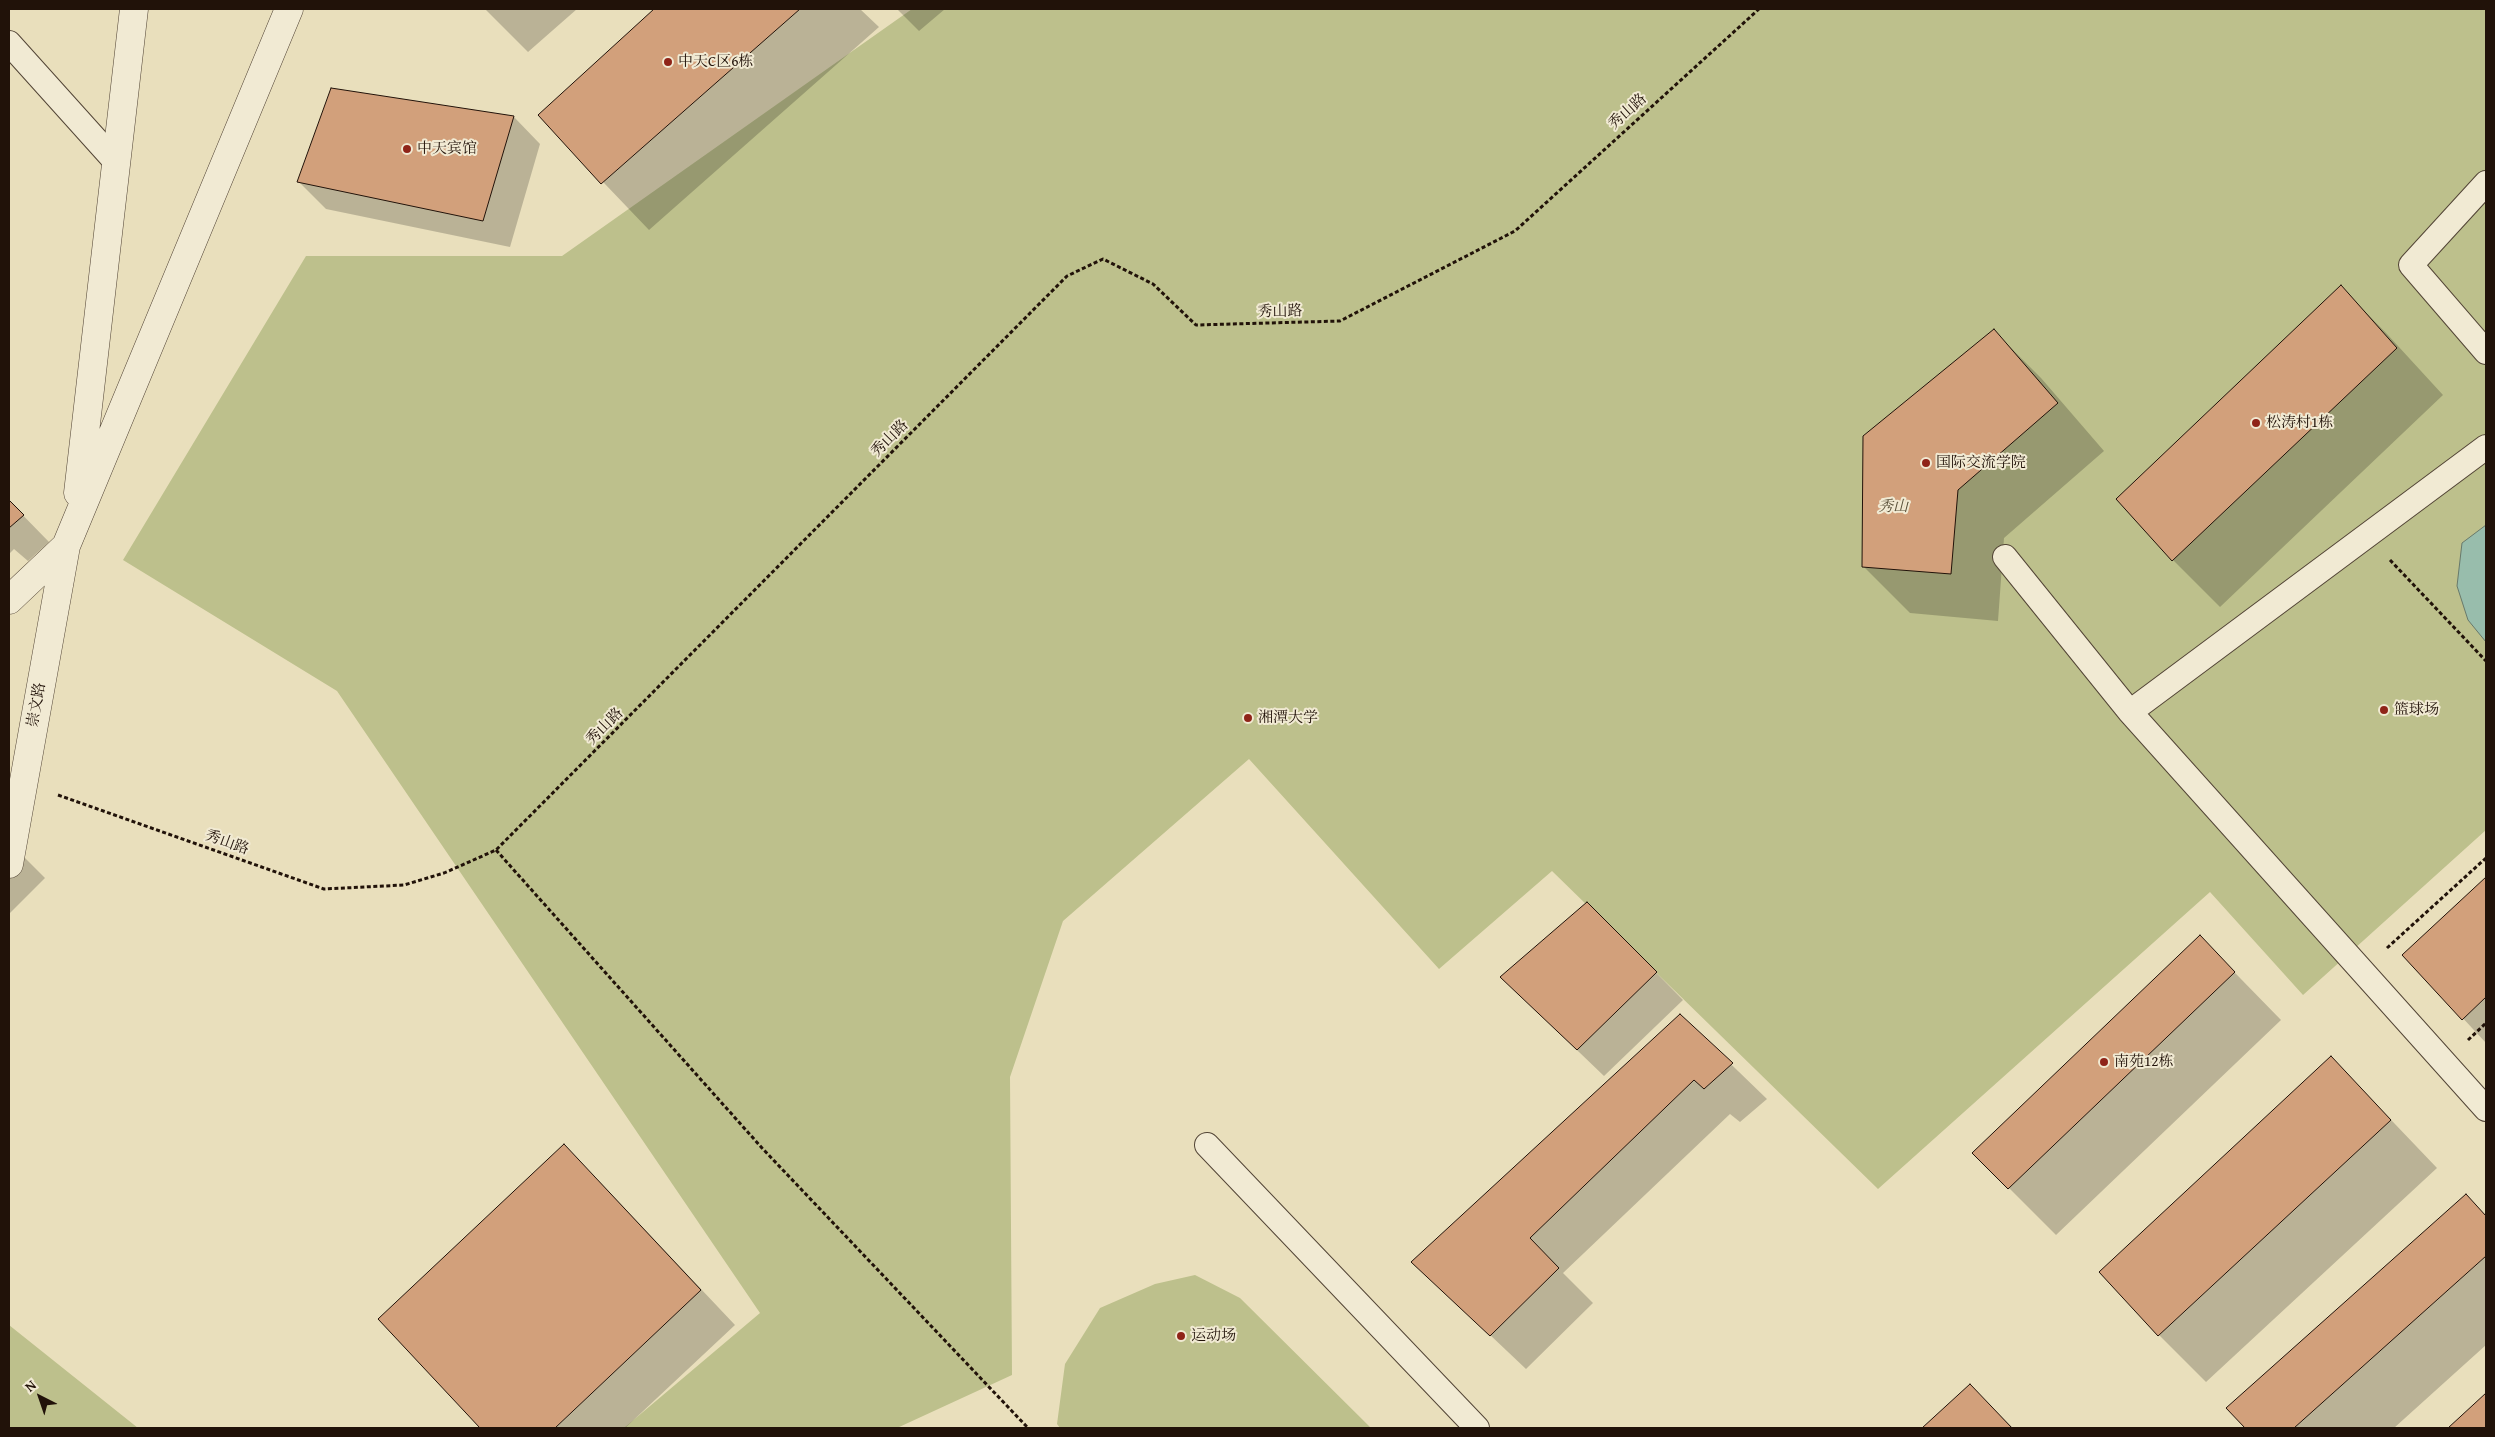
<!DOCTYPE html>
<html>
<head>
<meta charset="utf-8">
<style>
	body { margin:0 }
	#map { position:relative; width:2495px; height:1437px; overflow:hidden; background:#e9dfbc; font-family:"Gentium Book Plus",serif }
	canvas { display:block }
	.frame { position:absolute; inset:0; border:10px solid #211209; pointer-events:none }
	.north { position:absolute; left:15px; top:1372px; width:50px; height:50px; -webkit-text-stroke:4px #f1ead3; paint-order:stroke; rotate:319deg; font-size:14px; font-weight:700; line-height:20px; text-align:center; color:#211209 }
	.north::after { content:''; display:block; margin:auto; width:18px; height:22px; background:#211209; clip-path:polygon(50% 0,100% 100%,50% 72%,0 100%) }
</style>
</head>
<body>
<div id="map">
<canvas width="2495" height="1437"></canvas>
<div class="frame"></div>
<div class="north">N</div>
</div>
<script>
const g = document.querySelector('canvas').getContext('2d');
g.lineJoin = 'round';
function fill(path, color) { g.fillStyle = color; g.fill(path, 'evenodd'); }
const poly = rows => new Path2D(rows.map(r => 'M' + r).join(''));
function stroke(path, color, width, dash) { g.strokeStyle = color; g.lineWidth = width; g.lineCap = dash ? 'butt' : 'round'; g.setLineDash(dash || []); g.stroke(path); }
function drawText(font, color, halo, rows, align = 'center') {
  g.font = font + ' "Gentium Book Plus","Noto Serif SC",serif'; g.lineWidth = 4; g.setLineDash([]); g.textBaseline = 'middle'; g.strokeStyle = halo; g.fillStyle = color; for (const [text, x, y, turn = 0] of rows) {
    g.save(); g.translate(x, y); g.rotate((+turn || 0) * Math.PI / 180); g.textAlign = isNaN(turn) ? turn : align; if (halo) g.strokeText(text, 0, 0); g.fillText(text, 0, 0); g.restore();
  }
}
const green = poly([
	[912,9,2486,9,2486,830,2303,995,2210,892,1878,1189,1552,871,1439,969,1249,759,1063,921,1010,1077,1012,1375,897,1428,624,1428,760,1313,337,691,123,560,306,256,562,256],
	[1195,1275,1240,1298,1371,1428,1060,1428,1057,1424,1065,1364,1100,1308,1155,1284],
	[9,1325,138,1428,9,1428]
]);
const water = poly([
	[2486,525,2486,642,2468,620,2457,586,2462,543,2486,525]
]);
const shadow = poly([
	[485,9,577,9,528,52],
	[656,9,860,9,879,27,649,230,539,115],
	[897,9,945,9,919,31],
	[332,89,514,117,540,144,510,247,326,209,299,182],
	[2341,287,2387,334,2443,395,2220,607,2173,560,2118,499],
	[1994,331,2041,378,2104,451,2004,538,1998,621,1910,613,1863,566],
	[9,501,49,542,28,561,14,549,9,554],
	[9,842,45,878,9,914],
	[2486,879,2486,1043,2404,955],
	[1614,930,1683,1000,1604,1076,1529,1004],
	[2200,937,2281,1020,2056,1235,1974,1153],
	[1680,1015,1767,1099,1740,1122,1730,1114,1563,1273,1593,1303,1526,1369,1413,1262],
	[2331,1057,2437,1168,2206,1382,2159,1335],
	[598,1180,735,1325,625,1428,482,1428,379,1320],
	[2466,1196,2486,1216,2486,1345,2394,1428,2247,1428,2228,1408],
	[1970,1386,2013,1428,1924,1428],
	[2486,1394,2486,1428,2450,1428]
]);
const building = poly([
	[654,9,800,9,601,184,538,115,654,9],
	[331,88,514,116,483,221,297,182,331,88],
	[2341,285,2397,348,2172,561,2116,499,2341,285],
	[1994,329,2058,403,1958,490,1951,574,1862,567,1863,436,1994,329],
	[9,500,24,515,9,528,9,500],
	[2486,877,2486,997,2462,1020,2402,955,2486,877],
	[1587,902,1657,972,1577,1050,1500,977,1587,902],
	[2200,935,2235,972,2008,1189,1972,1153,2200,935],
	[1680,1014,1733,1063,1704,1089,1694,1080,1530,1238,1559,1268,1490,1336,1411,1262,1680,1014],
	[2331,1056,2391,1120,2158,1336,2099,1272,2331,1056],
	[564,1144,701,1290,555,1428,480,1428,378,1319,564,1144],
	[2466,1194,2486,1216,2486,1256,2294,1428,2245,1428,2226,1408,2466,1194],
	[1970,1384,2012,1428,1922,1428,1970,1384],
	[2486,1393,2486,1428,2448,1428,2486,1393]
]);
const path = poly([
	[2390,560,2486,661],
	[58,795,324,889,404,885,444,873,496,850,1067,276,1103,259,1153,284,1196,325,1340,321,1515,231,1759,9],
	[496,850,762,1148,1028,1428],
	[2387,948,2486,858],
	[2468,1040,2486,1023]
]);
const service = poly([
	[9,43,116,162],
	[2486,183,2411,265,2486,352],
	[2005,557,2130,712,2486,1109],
	[2130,712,2486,447],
	[1207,1145,1477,1428]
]);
const minor = poly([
	[78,493,134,9],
	[9,600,66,546],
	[9,864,66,546,289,9]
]);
const markers = [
	[668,62,5,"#8f2418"],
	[407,149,5,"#8f2418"],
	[2256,423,5,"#8f2418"],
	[1926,463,5,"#8f2418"],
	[2384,710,5,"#8f2418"],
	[1248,718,5,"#8f2418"],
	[2104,1062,5,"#8f2418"],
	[1181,1336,5,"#8f2418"]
];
const poiNames = [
	["中天C区6栋",678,62],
	["中天宾馆",417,149],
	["松涛村1栋",2266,423],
	["国际交流学院",1936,463],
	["篮球场",2394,710],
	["湘潭大学",1258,718],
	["南苑12栋",2114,1062],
	["运动场",1191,1336]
];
const streetNames = [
	["秀山路",1628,112,-42],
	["秀山路",1280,312,-1],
	["秀山路",890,439,-45],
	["崇文路",37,705,-80],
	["秀山路",605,727,-45],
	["秀山路",227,843,20]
];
const parkNames = [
	["秀山",1893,507]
];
fill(green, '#bdc08c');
fill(water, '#98bdac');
stroke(water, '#68796b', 1);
fill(shadow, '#0003');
fill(building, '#d2a07b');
stroke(building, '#211209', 1);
stroke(service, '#534536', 26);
stroke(minor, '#534536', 29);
stroke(path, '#211209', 3, [4, 2.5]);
stroke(service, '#f1ead3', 24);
stroke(minor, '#f1ead3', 28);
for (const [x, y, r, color] of markers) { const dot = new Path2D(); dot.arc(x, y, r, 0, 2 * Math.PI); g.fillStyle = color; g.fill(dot); stroke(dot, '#f1ead3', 2); }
drawText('15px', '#211209', '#f1ead3', poiNames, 'left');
drawText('15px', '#211209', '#f1ead3', streetNames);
drawText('italic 15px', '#584f37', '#f1ead3', parkNames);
</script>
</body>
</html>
